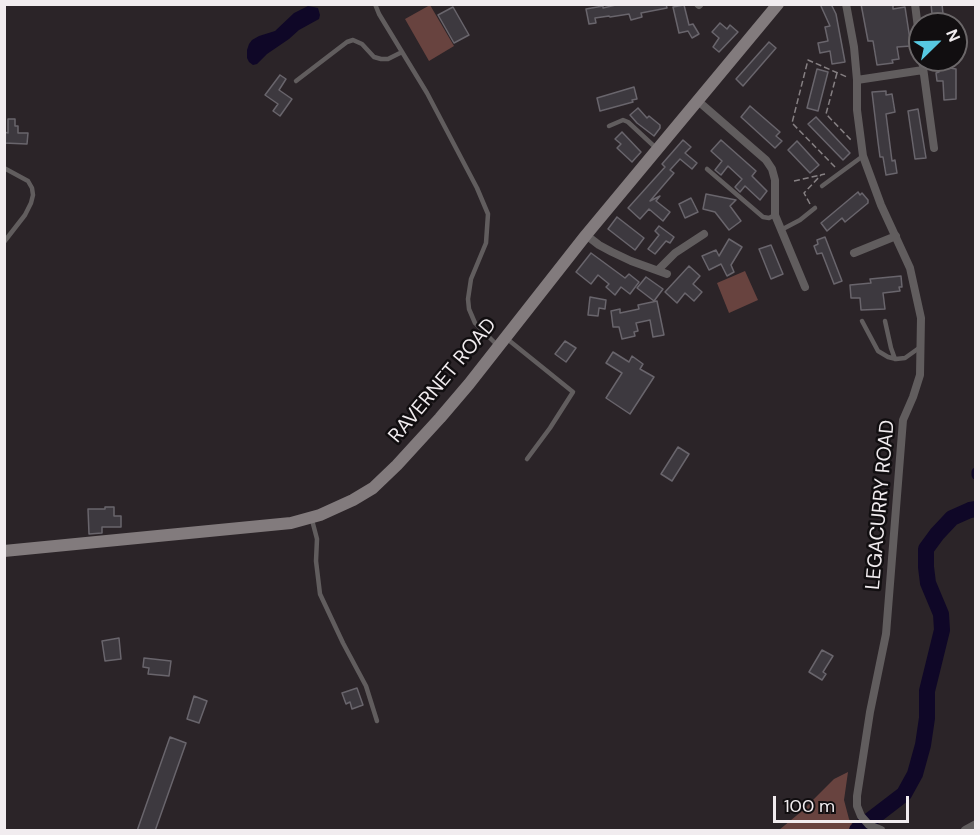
<!DOCTYPE html>
<html>
<head>
<meta charset="utf-8">
<style>
	body { margin:0 }
	#map { position:relative; width:980px; height:835px; overflow:hidden; background:#2b2428; font-family:"DM Sans",sans-serif }
	canvas { display:block }
	.frame { position:absolute; inset:0; border:6px solid #f1ecef; pointer-events:none }
	.north { position:absolute; left:908px; top:12px; width:60px; height:60px; box-sizing:border-box; background:#110e10; border:2px solid #6b6769; border-radius:50%; rotate:67deg; font-size:16px; font-weight:700; line-height:24px; text-align:center; color:#f1ecef }
	.north::after { content:''; display:block; margin:auto; width:21px; height:27px; background:#57c9e2; clip-path:polygon(50% 0,100% 100%,50% 72%,0 100%) }
	.scale { position:absolute; left:773px; top:796px; width:136px; height:27px; box-sizing:border-box; border:3px solid #f1ecef; border-top:0; padding-left:8px; font-size:18px; line-height:21px; white-space:nowrap; color:#f1ecef; -webkit-text-stroke:4px #110e10; paint-order:stroke }
</style>
</head>
<body>
<div id="map">
<canvas width="980" height="835"></canvas>
<div class="frame"></div>
<div class="north">N</div>
<div class="scale">100 m</div>
</div>
<script>
const g = document.querySelector('canvas').getContext('2d');
g.lineJoin = 'round';
function fill(path, color) { g.fillStyle = color; g.fill(path, 'evenodd'); }
const poly = rows => new Path2D(rows.map(r => 'M' + r).join(''));
function stroke(path, color, width, dash) { g.strokeStyle = color; g.lineWidth = width; g.lineCap = dash ? 'butt' : 'round'; g.setLineDash(dash || []); g.stroke(path); }
function drawText(font, color, halo, rows, align = 'center') {
  g.font = font + ' "DM Sans",sans-serif'; g.lineWidth = 5; g.setLineDash([]); g.textBaseline = 'middle'; g.strokeStyle = halo; g.fillStyle = color; for (const [text, x, y, turn = 0] of rows) {
    g.save(); g.translate(x, y); g.rotate((+turn || 0) * Math.PI / 180); g.textAlign = isNaN(turn) ? turn : align; if (halo) g.strokeText(text, 0, 0); g.fillText(text, 0, 0); g.restore();
  }
}
const green = poly([
	[430,5,454,46,429,61,405,19],
	[745,271,758,300,729,313,717,283],
	[848,772,844,800,849,819,854,827,850,830,779,830,802,811,834,779]
]);
const water = poly([
	[308,6,318,8,320,15,319,19,299,30,289,39,267,54,257,64,253,65,249,62,247,58,247,50,249,44,252,40,259,36,275,31,294,13]
]);
const canal = poly([
	[976,472,976,475]
]);
const river = poly([
	[857,830,904,794,915,774,923,745,927,718,927,691,942,630,941,614,928,583,926,567,926,549,937,534,952,518,970,510,976,509]
]);
const building = poly([
	[620,4,666,4,667,8,641,13,642,17,631,20,629,14,610,17,609,16,595,18,596,23,589,24,586,9,603,6,603,8,620,4],
	[820,4,831,4,836,14,845,62,832,64,830,51,820,53,818,43,828,41,825,27,830,26,820,4],
	[861,4,893,4,893,9,905,7,911,46,897,47,899,59,892,60,893,63,877,65,873,41,868,41,861,4],
	[931,4,942,4,944,24,933,24,931,4],
	[684,5,689,25,693,24,699,34,692,38,688,31,679,33,673,7,684,5],
	[453,7,469,35,454,43,438,15,453,7],
	[720,23,727,29,730,25,738,32,719,52,713,47,719,38,712,32,720,23],
	[769,42,776,48,743,86,736,79,769,42],
	[937,60,948,60,950,68,956,69,956,99,944,100,943,81,937,81,936,73,939,72,937,60],
	[817,69,828,72,818,111,807,108,817,69],
	[280,75,286,79,279,90,292,99,280,116,273,111,278,104,265,95,280,75],
	[634,87,637,99,632,100,633,102,600,111,597,98,634,87],
	[886,91,886,95,892,94,895,112,886,114,892,161,895,160,897,173,886,175,883,157,880,157,878,142,872,92,886,91],
	[750,106,780,132,776,136,782,141,775,148,741,117,750,106],
	[638,108,647,118,649,116,660,125,660,128,654,136,637,123,630,115,638,108],
	[918,109,926,158,915,159,908,111,918,109],
	[816,117,850,153,843,160,808,124,816,117],
	[8,119,15,119,15,126,18,126,18,133,28,133,27,144,4,143,4,132,8,133,8,119],
	[622,132,641,152,632,162,617,148,621,144,615,139,622,132],
	[683,140,691,147,685,153,697,163,692,169,680,159,670,170,674,173,650,201,660,196,656,201,670,212,663,221,649,209,640,219,628,208,665,167,662,164,683,140],
	[721,140,756,171,752,176,767,191,760,200,745,186,740,192,735,187,742,179,728,166,721,175,715,170,722,161,711,151,721,140],
	[797,141,819,165,810,173,788,150,797,141],
	[858,192,860,195,862,193,868,200,868,203,845,222,842,218,827,231,821,223,858,192],
	[706,194,736,200,730,206,741,221,729,230,715,212,703,209,706,194],
	[691,198,698,212,685,218,679,204,691,198],
	[617,217,644,238,635,250,608,229,617,217],
	[659,226,674,237,670,243,666,241,655,254,648,249,659,235,655,231,659,226],
	[825,237,842,281,834,284,822,253,817,254,814,246,818,244,817,240,825,237],
	[729,239,742,247,731,265,734,272,727,276,721,264,709,270,702,256,716,250,719,256,729,239],
	[771,245,783,274,771,279,759,249,771,245],
	[591,253,625,278,629,274,639,282,630,294,621,287,615,295,606,287,609,284,598,275,591,284,576,272,591,253],
	[689,266,700,276,693,284,702,292,694,301,685,293,677,303,665,292,689,266],
	[901,276,902,287,899,287,900,291,883,293,885,309,861,310,860,298,851,298,850,285,871,283,870,279,901,276],
	[646,277,663,289,654,301,637,288,646,277],
	[590,297,606,300,605,309,599,308,598,316,588,315,590,297],
	[657,301,664,335,653,337,650,320,636,323,638,331,634,332,635,336,622,339,619,327,613,327,611,311,620,309,620,313,639,309,638,305,657,301],
	[565,341,576,348,566,362,555,354,565,341],
	[613,352,629,362,632,356,643,364,640,369,654,377,630,414,606,398,622,373,606,363,613,352],
	[678,447,689,454,672,481,661,474,678,447],
	[105,507,114,507,114,516,121,516,121,527,102,527,102,533,89,534,88,509,105,509,105,507],
	[119,638,121,659,105,661,102,641,119,638],
	[822,650,833,656,823,672,826,674,822,680,809,672,822,650],
	[144,658,171,661,169,676,148,674,149,668,143,667,144,658],
	[357,688,363,705,352,709,350,702,346,704,342,693,357,688],
	[194,696,207,701,199,723,187,719,194,696],
	[170,737,186,743,155,831,137,831,170,737]
]);
const path = poly([
	[837,73,826,114,852,141],
	[835,167,792,123,808,60,847,77],
	[794,181,825,174],
	[810,204,804,193,821,175]
]);
const lane = poly([
	[375,4,379,14,427,93,477,188,488,214,486,243,471,279,468,299,469,309,475,323,497,345],
	[296,81,347,42,353,40,362,44,374,57,381,59,388,59,402,52],
	[609,126,623,120,628,122,656,148],
	[4,168,28,181,32,188,33,195,31,203,25,215,4,242],
	[707,169,763,217,769,218,775,215],
	[822,186,863,156],
	[781,230,800,220,815,208],
	[862,321,878,351,888,357,896,359,905,358,919,348],
	[885,321,891,348,895,359],
	[506,338,573,392,550,428,527,459],
	[312,520,317,539,316,561,320,594,343,643,366,686,377,721]
]);
const street = poly([
	[698,4,699,5],
	[846,4,854,47,857,80,857,110,863,156,881,205,910,268,921,318,920,375,913,397,903,420,886,634,870,712,857,796,857,806,861,816,869,825,881,830],
	[915,4,920,44],
	[922,60,934,148],
	[857,80,923,70],
	[698,101,766,160,772,169,775,180,775,215,805,287],
	[586,235,599,245,612,252,631,261,667,274],
	[854,253,896,236],
	[658,270,675,253,704,234],
	[965,830,976,824]
]);
const secondary = poly([
	[4,551,291,523,320,515,353,500,373,488,397,465,440,418,469,384,586,235,778,4]
]);
const streetNames = [
	["RAVERNET ROAD",443,381,-50],
	["LEGACURRY ROAD",881,505,-85]
];
fill(green, '#68433f');
fill(water, '#0f0727');
stroke(canal, '#0f0727', 9);
stroke(river, '#0f0727', 16);
fill(building, '#3d393f');
stroke(building, '#69656c', 1.5);
stroke(path, '#868083', 1.5, [6, 3]);
stroke(lane, '#615d5e', 4.5);
stroke(street, '#615d5e', 8);
stroke(secondary, '#827b7d', 12);
drawText('20px', '#f1ecef', '#110e10', streetNames);
</script>
</body>
</html>
